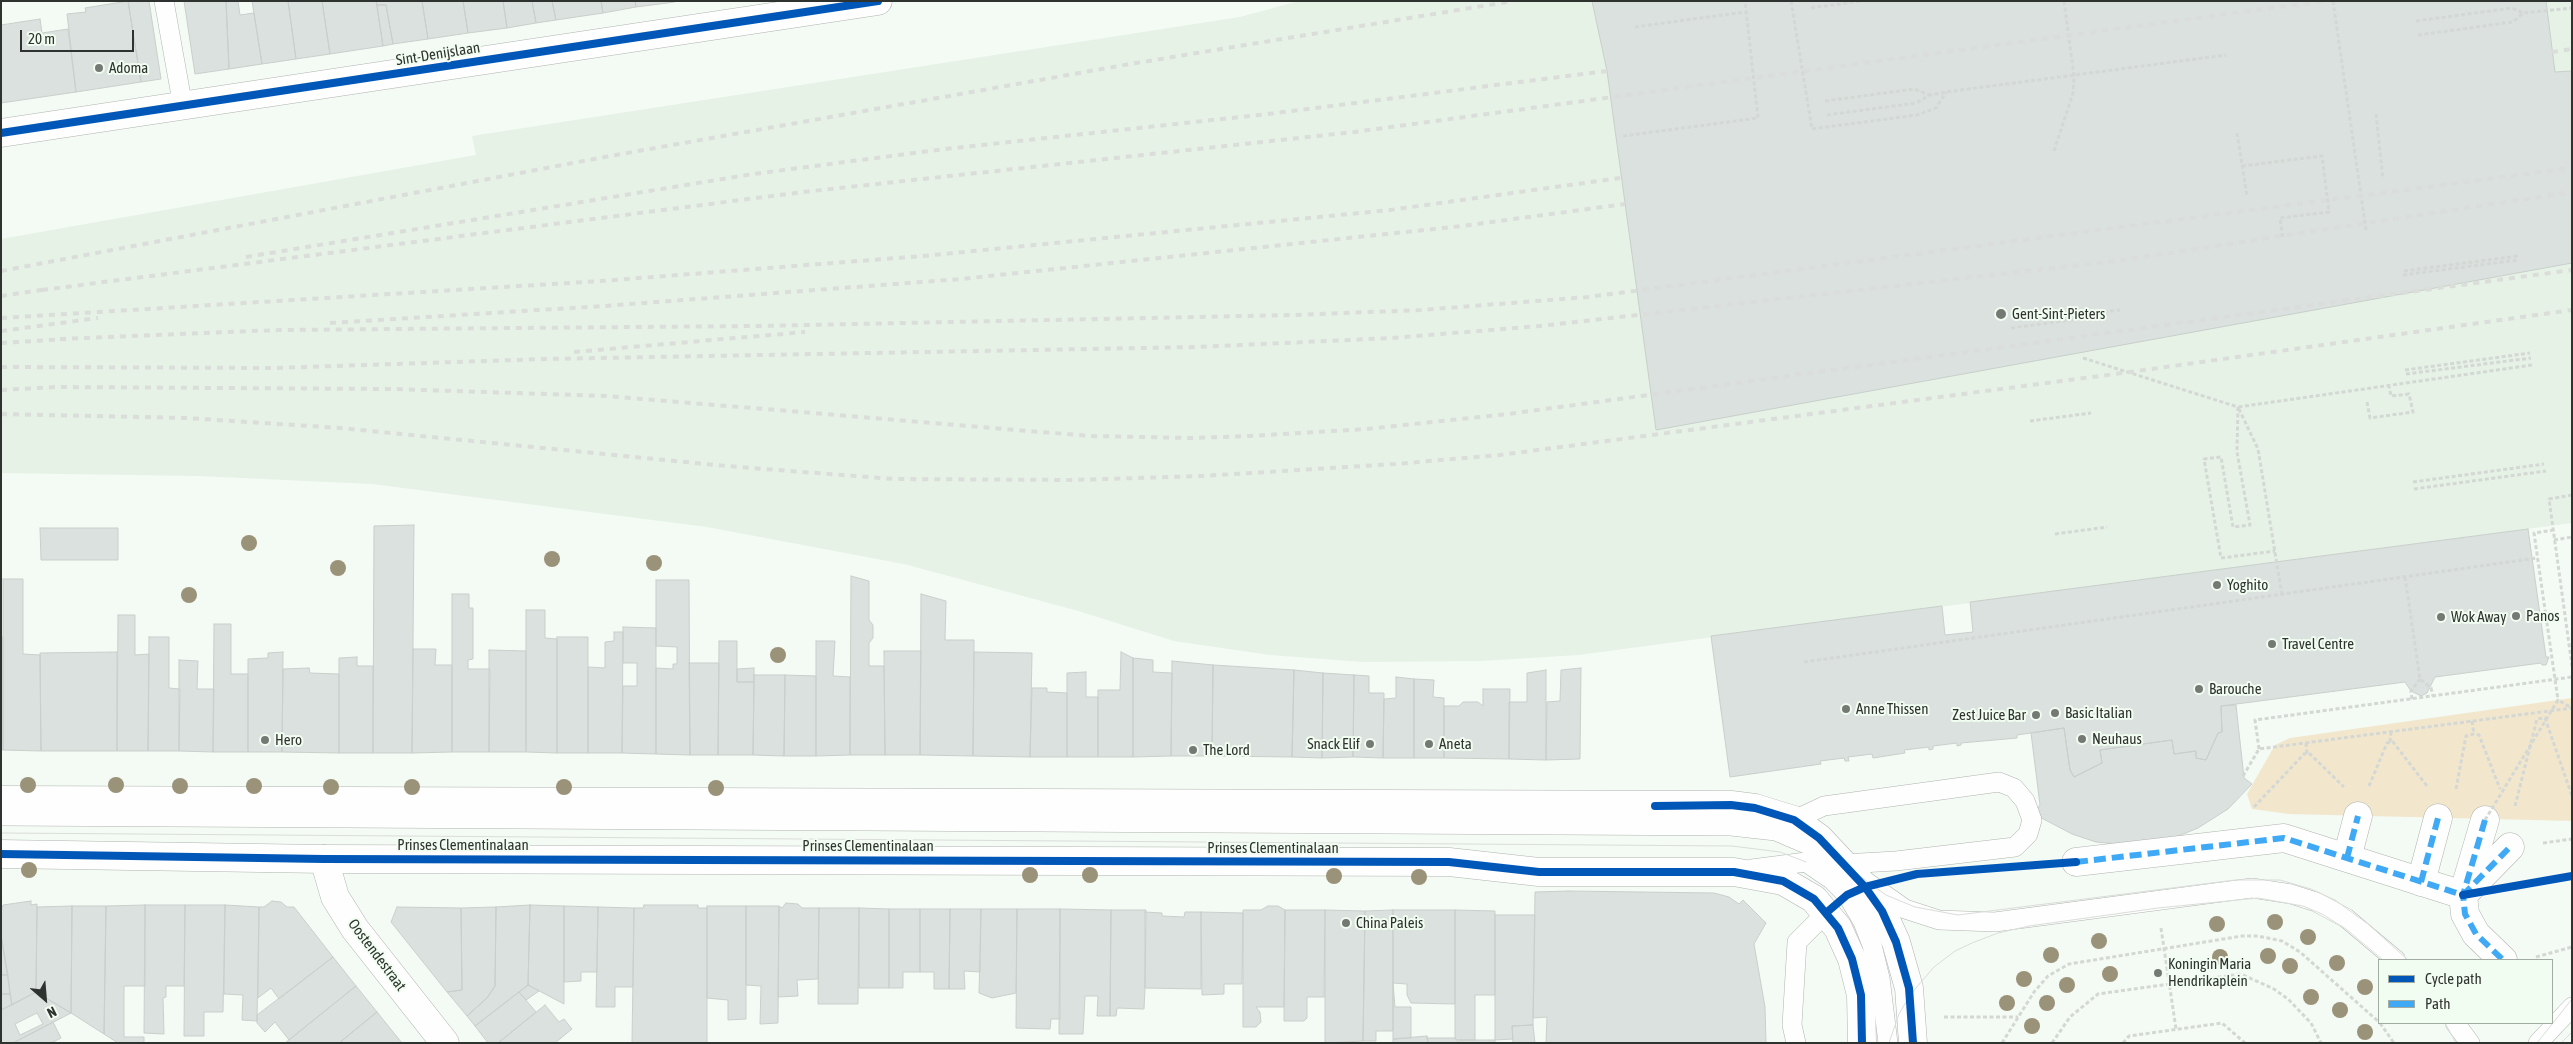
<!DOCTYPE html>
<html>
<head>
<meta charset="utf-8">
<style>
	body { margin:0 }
	#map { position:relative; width:2573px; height:1044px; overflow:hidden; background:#f4faf4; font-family:"Asap Condensed",sans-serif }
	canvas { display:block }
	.frame { position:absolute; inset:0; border:2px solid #2f332f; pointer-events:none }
	.legend { position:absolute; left:2378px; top:959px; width:175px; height:65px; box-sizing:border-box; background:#f1fdf1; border:1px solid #a3aca3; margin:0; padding:6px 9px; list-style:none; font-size:15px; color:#2f332f }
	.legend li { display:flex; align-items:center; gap:10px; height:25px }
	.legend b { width:25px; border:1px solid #a3aca3 }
	.north { position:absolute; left:20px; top:974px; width:50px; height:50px; -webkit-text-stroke:4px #f1fdf1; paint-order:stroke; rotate:153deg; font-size:14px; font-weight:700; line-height:20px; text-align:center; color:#2f332f }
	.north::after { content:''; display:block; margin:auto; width:18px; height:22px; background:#2f332f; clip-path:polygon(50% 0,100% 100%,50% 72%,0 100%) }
	.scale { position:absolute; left:20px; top:30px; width:114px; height:22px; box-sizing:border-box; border:2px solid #2f332f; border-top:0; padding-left:6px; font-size:15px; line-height:18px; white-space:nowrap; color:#2f332f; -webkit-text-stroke:4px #f1fdf1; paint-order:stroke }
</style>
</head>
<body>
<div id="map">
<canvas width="2573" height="1044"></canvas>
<div class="frame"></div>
<ul class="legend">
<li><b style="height:6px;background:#0057b8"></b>Cycle path</li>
<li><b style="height:6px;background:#3fa9f5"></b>Path</li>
</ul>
<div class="north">N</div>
<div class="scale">20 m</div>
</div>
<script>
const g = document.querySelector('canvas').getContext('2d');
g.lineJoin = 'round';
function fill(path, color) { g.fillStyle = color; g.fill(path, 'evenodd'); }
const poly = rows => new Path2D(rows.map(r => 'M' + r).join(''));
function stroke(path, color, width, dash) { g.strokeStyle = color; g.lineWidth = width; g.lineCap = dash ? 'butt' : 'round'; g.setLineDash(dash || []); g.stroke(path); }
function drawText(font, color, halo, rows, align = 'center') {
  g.font = font + ' "Asap Condensed",sans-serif'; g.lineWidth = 4; g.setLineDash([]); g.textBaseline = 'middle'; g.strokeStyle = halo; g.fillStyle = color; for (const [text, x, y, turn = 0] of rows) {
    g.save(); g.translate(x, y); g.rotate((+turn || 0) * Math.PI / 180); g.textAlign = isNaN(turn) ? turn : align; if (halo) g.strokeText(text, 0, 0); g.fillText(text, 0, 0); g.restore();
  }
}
const built = poly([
	[1299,1,2572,1,2572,523,1578,655,1481,661,1363,662,1270,655,1174,641,1075,610,904,564,707,527,372,484,199,476,1,473,1,239,476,155,472,136,1240,17]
]);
const green = poly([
	[2572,698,2572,821,2289,814,2252,809,2247,794,2275,745,2290,738]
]);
const building = poly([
	[128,1,141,82,76,92,67,14,86,12,85,8,128,1],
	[128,1,149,1,161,79,141,82,128,1],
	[184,1,226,1,229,69,195,74,184,1],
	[226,1,238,1,240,15,254,13,262,64,229,69,226,1],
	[252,1,288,1,296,59,262,64,252,1],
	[288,1,322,1,330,54,296,59,288,1],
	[322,1,376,1,383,46,330,54,322,1],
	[376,1,422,1,428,39,393,44,386,5,377,5,376,1],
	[422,1,463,1,468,33,428,39,422,1],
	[463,1,503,1,507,28,468,33,463,1],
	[503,1,532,1,536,23,507,28,503,1],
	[532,1,552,1,556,20,536,23,532,1],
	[552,1,601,1,603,13,556,20,552,1],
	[601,1,635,1,636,7,603,13,601,1],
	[635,1,675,1,675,2,636,7,635,1],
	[1592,1,2546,1,2555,72,2572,71,2572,263,1656,430,1607,71,1592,1],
	[377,5,386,5,393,44,383,46,377,5],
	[40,19,42,33,68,29,76,92,1,103,1,25,40,19],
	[414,525,412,753,373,753,374,526,414,525],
	[40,528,118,528,118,560,41,560,40,528],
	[2528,529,2546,657,2549,657,2546,665,2542,665,2541,663,2435,677,2427,693,2421,696,2411,691,2405,682,2221,706,2222,732,2218,733,2206,760,2196,758,2196,751,2174,754,2172,740,2100,750,2102,763,2074,777,2070,770,2064,728,2017,735,2017,738,1961,743,1961,745,1957,746,1957,743,1933,746,1933,749,1929,750,1929,747,1904,750,1905,753,1873,758,1872,754,1848,757,1849,761,1845,761,1844,758,1820,761,1821,764,1730,777,1711,636,1942,606,1945,635,1973,632,1970,602,2528,529],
	[851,576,869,581,869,620,873,625,873,638,869,643,869,666,884,666,885,755,850,755,851,576],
	[3,579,23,579,23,654,40,655,41,751,3,750,3,579],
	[656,580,689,580,690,755,656,754,656,668,673,669,673,664,677,664,677,647,656,646,656,580],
	[452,594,469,594,469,608,473,608,473,659,468,660,468,669,490,669,489,752,452,752,452,594],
	[921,594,946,601,945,640,974,640,973,756,920,755,921,594],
	[526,610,545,610,545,638,557,639,557,753,526,752,526,610],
	[118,615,135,615,135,655,149,654,148,751,117,751,118,615],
	[214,624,231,624,231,674,248,674,248,752,213,752,214,624],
	[623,627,656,628,656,754,622,753,623,686,637,686,637,663,623,663,623,627],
	[614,632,623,632,622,753,588,753,588,667,605,668,605,642,614,641,614,632],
	[1,637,3,637,3,750,1,750,1,637],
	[149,637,169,637,169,688,180,689,179,751,148,751,149,637],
	[557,637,588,637,588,753,557,753,557,637],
	[719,641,737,641,737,682,754,682,753,755,718,755,719,641],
	[816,641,835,641,833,676,850,677,850,755,816,756,816,641],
	[413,649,436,649,435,665,452,665,452,752,412,753,413,649],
	[489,650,526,651,526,752,489,752,489,650],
	[884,651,921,651,920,755,885,755,884,651],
	[117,652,117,751,41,751,40,653,117,652],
	[283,652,282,752,248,752,248,659,268,658,268,653,283,652],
	[974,652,1032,653,1030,757,973,756,974,652],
	[1121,652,1133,658,1133,757,1098,757,1098,690,1120,690,1121,652],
	[357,657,357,666,373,666,373,753,339,753,339,658,357,657],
	[1133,658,1153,660,1153,672,1172,673,1171,756,1133,757,1133,658],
	[179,660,198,661,197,689,214,689,213,752,179,751,179,660],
	[1172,661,1213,665,1212,756,1171,756,1172,661],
	[689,663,719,663,718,755,690,755,689,663],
	[1213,665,1294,670,1292,757,1212,756,1213,665],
	[309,668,310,673,339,674,339,753,282,752,283,669,309,668],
	[754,668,754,682,737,682,737,669,754,668],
	[1581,668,1580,759,1546,760,1547,702,1560,701,1561,670,1581,668],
	[1294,670,1323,673,1322,758,1292,757,1294,670],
	[1546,670,1546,760,1509,759,1509,702,1527,702,1527,673,1546,670],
	[1086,672,1086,697,1098,697,1098,757,1067,757,1067,673,1086,672],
	[1323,673,1354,675,1353,757,1322,758,1323,673],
	[754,675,785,675,784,756,753,755,754,675],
	[785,675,816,676,816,756,784,756,785,675],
	[1354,675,1369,676,1369,693,1384,693,1383,758,1353,757,1354,675],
	[1396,677,1414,679,1414,758,1383,758,1384,699,1396,698,1396,677],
	[1414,679,1434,680,1433,697,1444,698,1444,758,1414,758,1414,679],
	[1032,688,1047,688,1047,692,1067,693,1067,757,1030,757,1032,688],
	[1483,689,1510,689,1509,759,1444,758,1444,706,1459,706,1463,702,1478,702,1483,706,1483,689],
	[2236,705,2244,778,2252,784,2228,809,2198,828,2171,839,2118,844,2096,842,2072,834,2034,814,2040,805,2031,733,2064,728,2070,770,2074,777,2102,763,2100,750,2172,740,2174,754,2196,751,2196,758,2206,760,2218,733,2222,732,2221,706,2236,705],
	[1568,891,1714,893,1729,897,1739,904,1743,900,1766,923,1754,944,1765,1007,1766,1043,1546,1043,1547,1017,1533,1018,1535,892,1568,891],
	[31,901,31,905,37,904,36,992,12,1005,1,935,1,910,3,905,31,901],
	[272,901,281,902,287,907,294,907,333,957,279,999,271,988,258,998,259,907,264,907,272,901],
	[786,903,798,904,802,908,819,908,818,979,797,980,798,996,778,997,779,906,782,908,786,903],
	[145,905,145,986,124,986,124,1037,144,1037,144,1043,118,1043,104,1034,106,906,145,905],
	[145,905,185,905,184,986,166,986,166,997,163,998,164,1034,144,1033,145,905],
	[185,905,225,905,223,1012,204,1012,204,1036,184,1036,185,905],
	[225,905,259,907,257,1021,242,1020,243,995,224,994,225,905],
	[530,905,528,985,475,1026,467,1016,487,998,495,986,496,907,530,905],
	[530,905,564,906,564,1004,528,985,530,905],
	[644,905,698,905,698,908,707,908,707,1043,632,1043,634,908,643,908,644,905],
	[72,906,71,1013,36,992,37,907,72,906],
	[72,906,106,906,104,1034,71,1013,72,906],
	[564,906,598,907,597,972,581,972,581,981,564,982,564,906],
	[707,906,746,906,746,1019,728,1020,728,1000,707,998,707,906],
	[746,906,779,906,778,1023,760,1024,761,986,746,985,746,906],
	[1268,906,1278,906,1285,910,1284,1007,1256,1007,1260,1012,1261,1022,1256,1027,1243,1027,1243,910,1261,910,1268,906],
	[397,907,461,908,462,990,447,992,391,922,397,907],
	[496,907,495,986,487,998,467,1016,447,992,462,990,461,908,496,907],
	[598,907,634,908,633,987,615,987,615,1007,596,1007,598,907],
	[819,908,859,908,858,1004,818,1004,819,908],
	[859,908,889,909,889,988,859,988,859,908],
	[889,909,920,909,920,972,903,972,903,988,889,988,889,909],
	[920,909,950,909,949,989,934,989,934,972,920,972,920,909],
	[950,909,981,909,980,972,964,971,965,989,949,989,950,909],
	[981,909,1017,909,1016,993,992,998,979,993,981,909],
	[1017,909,1060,909,1060,1019,1051,1019,1050,1029,1016,1028,1017,909],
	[1060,909,1111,910,1110,1016,1097,1016,1098,996,1085,996,1083,1034,1059,1034,1060,909],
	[1111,910,1146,910,1145,988,1144,1009,1117,1008,1116,1016,1110,1016,1111,910],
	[1285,910,1325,910,1324,997,1307,997,1307,1018,1304,1021,1284,1021,1285,910],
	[1325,910,1365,911,1363,1041,1325,1043,1325,910],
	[1393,910,1393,1031,1376,1031,1376,1041,1363,1041,1365,911,1393,910],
	[1393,910,1455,910,1455,1004,1411,1003,1407,995,1407,984,1393,983,1393,910],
	[1455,910,1495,911,1495,995,1475,995,1475,1040,1456,1040,1455,1038,1455,910],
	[1145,912,1162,913,1162,916,1184,917,1185,912,1201,912,1201,989,1145,988,1145,912],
	[1201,912,1243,913,1242,984,1224,984,1224,994,1202,995,1201,912],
	[1495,915,1535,915,1533,1025,1512,1026,1513,1039,1495,1040,1495,915],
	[1,935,8,975,1,975,1,935],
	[333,957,356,986,289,1040,275,1022,265,1032,257,1023,257,1015,333,957],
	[1,975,8,975,10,994,1,994,1,975],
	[1393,983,1395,1007,1411,1007,1411,1038,1393,1039,1393,983],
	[528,985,539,991,526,1000,519,992,528,985],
	[356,986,377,1012,339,1043,285,1043,356,986],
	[36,992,71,1013,13,1043,1,1043,1,1010,36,992],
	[37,1013,43,1024,20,1035,15,1024,37,1013],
	[519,992,536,1012,498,1043,488,1043,475,1026,519,992],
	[1,994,10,994,12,1005,1,1010,1,994],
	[545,1005,559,1022,564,1019,572,1029,555,1043,498,1043,545,1005],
	[377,1012,402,1043,339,1043,377,1012],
	[53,1022,61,1038,51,1043,13,1043,53,1022],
	[1533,1025,1535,1043,1513,1043,1512,1026,1533,1025],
	[1427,1036,1428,1043,1393,1043,1393,1039,1427,1036],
	[1427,1038,1455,1038,1460,1043,1428,1043,1427,1038],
	[1460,1040,1495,1040,1495,1043,1460,1043,1460,1040]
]);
const path = poly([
	[1791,1,1812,129,1917,115,1936,108,1946,92],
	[2333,1,2366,230],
	[1811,8,1861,1],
	[2416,21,2512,8,2523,13],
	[1635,27,1745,12],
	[2418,35,2513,22,2523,13,2572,8],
	[1825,101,1914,89,1930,95],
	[2376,114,2383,179],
	[1827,115,1916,103,1930,95,1946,92,2226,55],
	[2237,133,2247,196],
	[1623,136,1758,118,1745,1],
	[2054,151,2073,93,2074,76,2064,1],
	[2242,166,2322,156,2329,212,2280,218,2283,239],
	[2404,271,2518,256],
	[2403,275,2518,260],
	[2078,315,2120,310],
	[2011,328,2078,319],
	[2083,358,2238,407,2237,452,2250,525,2233,527,2221,457,2204,459,2221,558,2275,551],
	[2405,370,2530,353],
	[2406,374,2531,358],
	[2367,402,2370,418,2413,412,2409,394,2391,396,2389,386],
	[2030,421,2091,413],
	[2413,482,2544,464],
	[2414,489,2546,471],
	[2572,495,2549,499,2572,666],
	[2554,530,2534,533,2558,700],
	[2055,534,2107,527],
	[2554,540,2572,537],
	[2405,577,2420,679,2431,688,2433,696],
	[2282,595,2258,449,2238,407,2532,365],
	[1804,662,2537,558],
	[2412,699,2411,691,2420,679],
	[2472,721,2474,734],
	[2390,742,2391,732],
	[2306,743,2307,754],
	[2259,749,2255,720,2572,677],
	[2243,776,2259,749,2572,708],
	[2369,786,2387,743,2393,742,2427,786],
	[2456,789,2466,736,2474,734,2479,735,2500,789],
	[2515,806,2537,719,2545,718,2572,796],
	[2254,807,2304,754,2309,753,2344,787],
	[2543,843,2572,839],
	[2161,928,2176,1029],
	[2536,957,2572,947],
	[1944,1017,2018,1017],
	[2380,1023,2394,1043],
	[2002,1043,2034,992,2048,976,2069,964,2242,936,2258,936,2282,941,2300,952,2379,1022],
	[2052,1043,2070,1017,2098,994,2241,974,2274,989,2288,999,2311,1023,2321,1043],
	[2123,1043,2129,1036,2222,1023,2245,1043]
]);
const service = poly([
	[164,1,183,107],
	[1,816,1731,826,1776,831,1818,849],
	[1807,863,1832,880,1847,895,1863,922,1872,945,1880,978,1888,1043],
	[1752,869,1806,862,1843,864,1896,861,2015,847,2028,834,2032,820,2025,801,2014,788,1999,782,1824,806,1794,820],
	[1868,883,1905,909,1939,920,1995,922,2252,888,2291,894,2316,902,2346,918,2396,960],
	[2455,1023,2470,1043],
	[1796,1043,1792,1025,1797,942,1826,913],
	[2538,1043,2572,1007]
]);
const minor = poly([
	[1,133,878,1],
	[2485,820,2463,895,2465,914,2476,934,2503,960],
	[2347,858,2358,816],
	[324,859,335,897,355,929,445,1043],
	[2076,862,2284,838,2463,895,2510,847],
	[2421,882,2438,818]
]);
const tertiary = poly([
	[1,800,1731,805,1755,808,1794,820,1819,838,1865,887,1882,911,1896,942,1909,988,1913,1043],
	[1,854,324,859,1449,862,1539,872,1734,872,1783,881,1814,899,1838,928,1852,959,1861,995,1862,1043]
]);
const tram = poly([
	[1,833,1732,846,1780,852,1806,862],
	[1843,864,1886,895,1915,907,1958,915,2235,880,2280,880,2311,889,2335,900,2368,924,2408,960],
	[2445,1023,2456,1043],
	[1889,1043,1899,1014,1910,995,1934,967,1955,951,1972,943,1998,933,2029,926,2158,908,2258,898,2303,906,2322,914,2346,929,2383,960],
	[2537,1043,2572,999],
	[2561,1043,2572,1032]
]);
const rail = poly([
	[2552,52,2572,49],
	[246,257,753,174,945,149,1268,114,1607,71],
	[1,271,610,156,1130,64,1513,1],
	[42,290,803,192,1354,132,2323,1],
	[1,296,48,289],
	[1,318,601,281,923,256,1390,210,1620,178],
	[330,323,604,306,961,279,1462,226,1625,204],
	[1,331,98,318],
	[60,339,279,330,758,326,1293,315,1421,310,1588,297,2572,168],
	[1,343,66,339],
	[574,352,805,332],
	[1,367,275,368,545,359,1197,347,1392,338,1540,326,2116,261,2572,192],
	[1,390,56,387,394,389,607,396,1090,436,1193,438,1250,436,1366,429,1508,414,2572,270],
	[1,414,186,418,340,428,726,466,894,479,1072,480,1202,476,1395,464,1500,455,2130,372,2572,310]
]);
const pathBridge = poly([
	[2485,820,2558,700,2572,708]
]);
const quiet = poly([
	[2485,820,2463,895,2465,914,2476,934,2503,960],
	[2347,858,2358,816],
	[2076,862,2284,838,2463,895,2510,847],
	[2421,882,2438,818]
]);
const cycleway = poly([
	[1,133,878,1],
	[1655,806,1731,805,1755,808,1794,820,1819,838,1865,887,1882,911,1896,942,1909,988,1913,1043],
	[1,854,324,859,1449,862,1539,872,1734,872,1783,881,1814,899,1838,928,1852,959,1861,995,1862,1043],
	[2463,895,2572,876],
	[1826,913,1847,895,1865,887,1917,874,2076,862]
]);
const trees = [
	[249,543],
	[552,559],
	[654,563],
	[338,568],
	[189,595],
	[778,655],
	[28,785],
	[116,785],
	[180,786],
	[254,786],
	[331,787],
	[412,787],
	[564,787],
	[716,788],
	[29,870],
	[1030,875],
	[1090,875],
	[1334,876],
	[1419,877],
	[2275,922],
	[2217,924],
	[2308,937],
	[2099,941],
	[2051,955],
	[2268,956],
	[2220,957],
	[2337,963],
	[2290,966],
	[2110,974],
	[2024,979],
	[2067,985],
	[2365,987],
	[2311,997],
	[2007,1003],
	[2047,1003],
	[2340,1010],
	[2032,1026],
	[2365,1032]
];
const markers = [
	[99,68,5,"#747974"],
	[2001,314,6,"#747974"],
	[2217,585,5,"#747974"],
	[2516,616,5,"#747974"],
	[2441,617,5,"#747974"],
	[2272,644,5,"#747974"],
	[2199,689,5,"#747974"],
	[1846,709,5,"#747974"],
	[2055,713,5,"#747974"],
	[2036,715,5,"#747974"],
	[2082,739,5,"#747974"],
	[265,740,5,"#747974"],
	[1370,744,5,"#747974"],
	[1429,744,5,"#747974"],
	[1193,750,5,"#747974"],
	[1346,923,5,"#747974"],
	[2158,973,5,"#747974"]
];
const streetNames = [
	["Sint-Denijslaan",438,54,-9],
	["Prinses Clementinalaan",463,845],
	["Prinses Clementinalaan",868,846],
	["Prinses Clementinalaan",1273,848],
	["Oostendestraat",377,955,53]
];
const poiNames = [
	["Adoma",109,68],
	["Gent-Sint-Pieters",2012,314],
	["Yoghito",2227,585],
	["Panos",2526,616],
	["Wok Away",2451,617],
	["Travel Centre",2282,644],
	["Barouche",2209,689],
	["Anne Thissen",1856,709],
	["Basic Italian",2065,713],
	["Zest Juice Bar",2026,715,"right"],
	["Neuhaus",2092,739],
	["Hero",275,740],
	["Snack Elif",1360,744,"right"],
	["Aneta",1439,744],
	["The Lord",1203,750],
	["China Paleis",1356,923],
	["Koningin Maria",2168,964],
	["Hendrikaplein",2168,981]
];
fill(built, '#e6f2e6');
fill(green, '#f2e7cd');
fill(building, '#dbe1de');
stroke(building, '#c9cfcb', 1);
stroke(service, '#b0b4b0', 20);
stroke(minor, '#b0b4b0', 29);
stroke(tertiary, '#b0b4b0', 29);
stroke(path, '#d4d8d4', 3, [4, 2.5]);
stroke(service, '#fdfefd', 19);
stroke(minor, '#fdfefd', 28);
stroke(tertiary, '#fdfefd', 28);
stroke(tram, '#daddda', 1);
stroke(rail, '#daddda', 4, [6, 6]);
stroke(pathBridge, '#d4d8d4', 3, [4, 2.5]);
stroke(quiet, '#3fa9f5', 6, [12, 6]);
stroke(cycleway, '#0057b8', 8);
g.fillStyle = '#9a9279';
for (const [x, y] of trees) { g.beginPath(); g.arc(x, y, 8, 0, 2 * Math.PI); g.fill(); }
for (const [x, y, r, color] of markers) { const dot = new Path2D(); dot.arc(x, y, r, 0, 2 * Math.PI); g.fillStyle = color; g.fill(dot); stroke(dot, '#f1fdf1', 2); }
drawText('15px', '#2f332f', '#f1fdf1', streetNames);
drawText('15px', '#2f332f', '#f1fdf1', poiNames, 'left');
</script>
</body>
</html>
